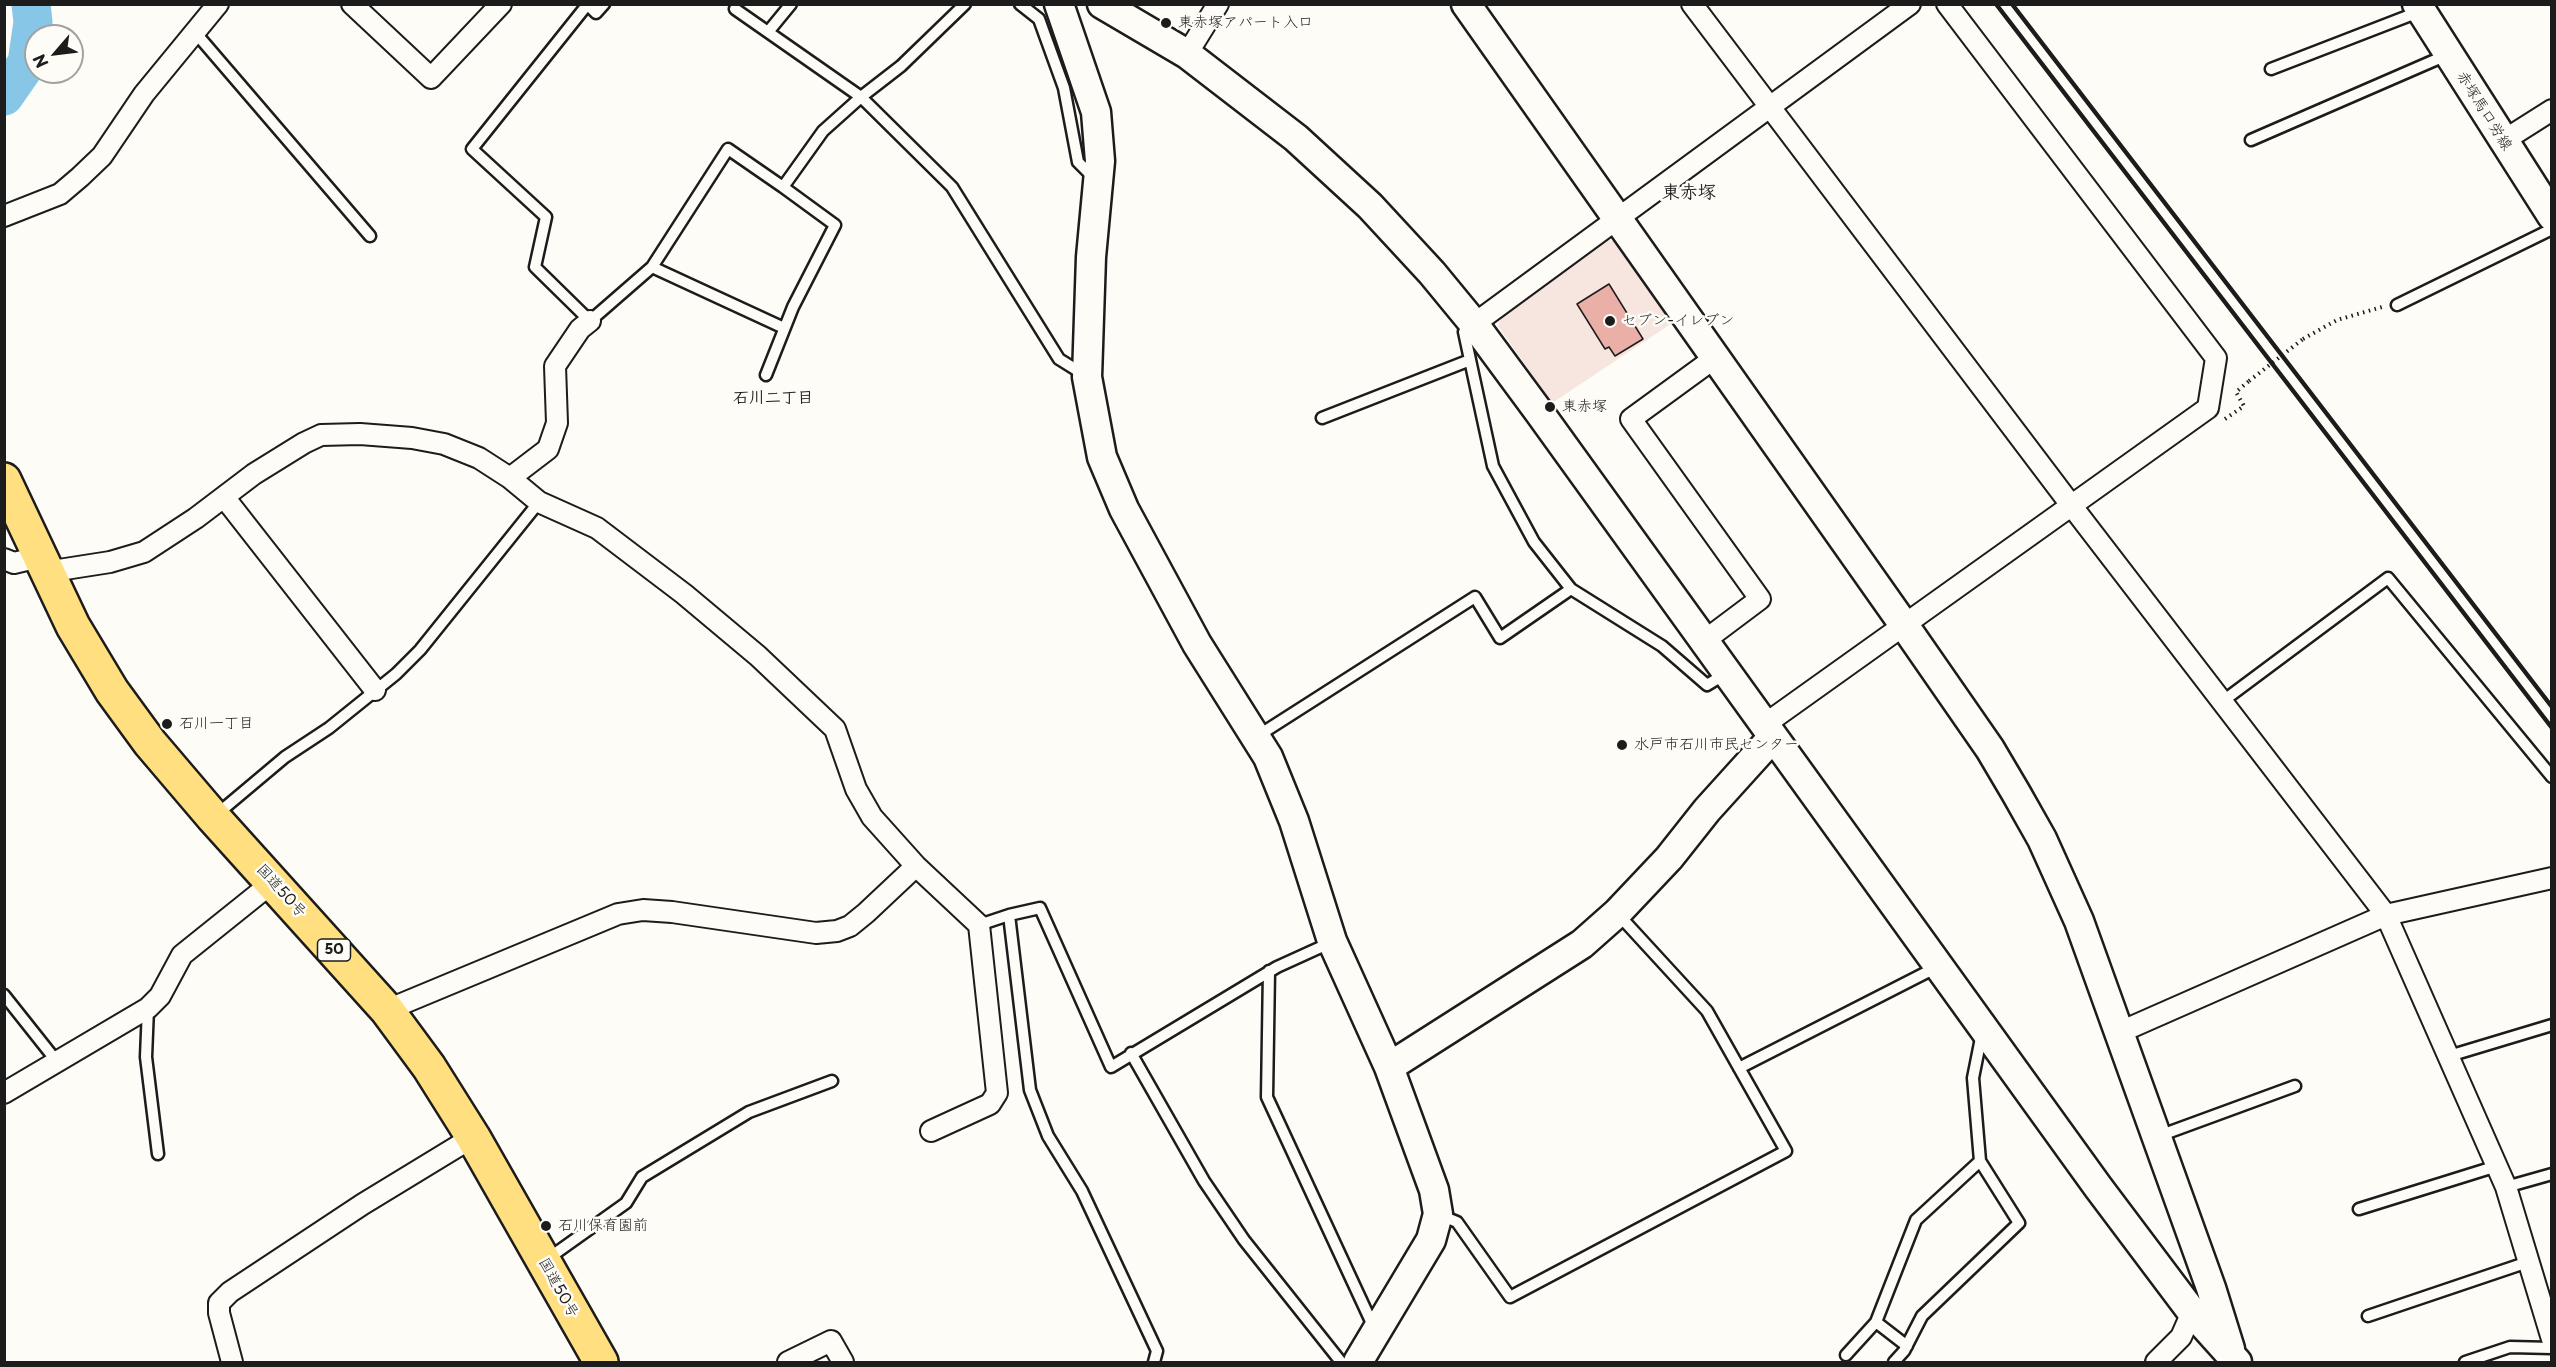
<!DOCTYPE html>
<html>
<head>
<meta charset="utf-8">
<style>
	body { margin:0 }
	#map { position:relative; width:2556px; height:1367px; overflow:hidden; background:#fdfcf7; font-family:"Playpen Sans",sans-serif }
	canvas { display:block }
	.frame { position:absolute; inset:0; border:6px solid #1c1c1c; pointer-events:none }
	.north { position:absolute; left:24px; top:24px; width:60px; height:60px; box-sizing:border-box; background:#fdfcf7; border:2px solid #a3a29f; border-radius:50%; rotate:242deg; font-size:16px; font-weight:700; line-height:24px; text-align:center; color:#1c1c1c }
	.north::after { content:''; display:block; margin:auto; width:21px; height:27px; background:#1c1c1c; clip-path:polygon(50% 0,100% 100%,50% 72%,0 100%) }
</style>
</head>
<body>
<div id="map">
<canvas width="2556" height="1367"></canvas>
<div class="frame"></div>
<div class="north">N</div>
</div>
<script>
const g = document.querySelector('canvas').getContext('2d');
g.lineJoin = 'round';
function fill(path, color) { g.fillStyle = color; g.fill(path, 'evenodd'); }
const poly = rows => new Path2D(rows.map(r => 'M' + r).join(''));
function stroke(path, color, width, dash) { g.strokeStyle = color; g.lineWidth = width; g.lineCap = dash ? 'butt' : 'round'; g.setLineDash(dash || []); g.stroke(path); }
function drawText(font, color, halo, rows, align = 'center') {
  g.font = font + ' "Playpen Sans","Klee One",sans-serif'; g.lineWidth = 5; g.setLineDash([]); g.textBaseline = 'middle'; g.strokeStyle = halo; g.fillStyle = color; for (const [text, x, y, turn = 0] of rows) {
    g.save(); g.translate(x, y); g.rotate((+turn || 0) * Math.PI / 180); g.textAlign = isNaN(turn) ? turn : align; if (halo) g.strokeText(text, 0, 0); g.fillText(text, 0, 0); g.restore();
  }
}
const built = poly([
	[1608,240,1619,242,1675,321,1552,403,1498,326,1502,316]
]);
const river = poly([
	[4,96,27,63,33,22,31,4]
]);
const building = poly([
	[1609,284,1643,339,1615,356,1609,347,1605,349,1577,304,1609,284]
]);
const path = poly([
	[2303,339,2337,320,2382,307],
	[2225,419,2244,406,2236,392,2249,381]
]);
const lane = poly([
	[587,4,596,13,604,4],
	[1020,4,1039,19,1064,88,1078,162,1094,178],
	[587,5,472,149,546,217,535,267,590,321,652,267,728,149,783,187,823,131,861,97,901,66,965,4],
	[735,9,861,97,952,187,1059,359,1083,374],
	[194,31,370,236],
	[768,32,791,4],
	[2271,69,2421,11],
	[2251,140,2449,54],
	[652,267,784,328],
	[2397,305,2552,229],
	[1471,326,1464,332,1493,466,1534,542,1571,589,1662,646,1707,685,1725,674],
	[766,375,793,307,835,225,783,187],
	[1322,418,1470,360],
	[2223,701,2388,578,2552,777],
	[1256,737,1475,597,1500,638,1571,589],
	[216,815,285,757,329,728,396,674,420,650,539,502],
	[1009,915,1030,1090,1048,1136,1082,1191,1157,1351,1154,1362],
	[979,925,1009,915,1040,908,1111,1067,1277,967,1332,942],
	[1269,971,1267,1097,1375,1330],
	[4,995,58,1063],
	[148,1008,146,1057,158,1154],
	[1131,1053,1204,1181,1244,1240,1341,1362],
	[2449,1056,2552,1025],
	[1739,1068,1937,967],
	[2156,1137,2295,1086],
	[2506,1187,2552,1174],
	[2359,1209,2497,1166],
	[1440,1215,1457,1222,1510,1297,1786,1151,1707,1011,1617,913],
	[546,1260,626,1203,642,1177,749,1112,832,1081],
	[2368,1316,2528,1262],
	[1876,1322,1907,1346],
	[1846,1355,1876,1322,1916,1220,1980,1161],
	[1894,1362,1904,1351,1922,1316,2019,1223,1980,1161,1973,1078,1982,1033],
	[2465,1362,2510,1347,2552,1348]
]);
const street = poly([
	[352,4,431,78,501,4],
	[1692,4,2071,505,2386,915,2506,1187,2552,1339],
	[1187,54,1218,4],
	[2503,141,2552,110],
	[4,216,60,194,80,177,102,156,144,94,218,4],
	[1474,324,1910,4],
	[510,478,548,449,557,423,555,366,580,329,590,321],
	[224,497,375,690],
	[4,559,14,563,39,557],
	[46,572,110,562,144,552,196,518,254,474,304,443,321,435,360,434,412,438,444,444,479,458,510,478,539,502,597,528,684,594,758,656,835,729,856,789,872,817,916,866,979,925,997,1093,990,1104,931,1131],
	[1704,641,1760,599,1631,419,1716,357],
	[1764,725,2208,408,2216,358,1947,4],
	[387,1010,618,914,643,910,672,912,816,933,837,931,850,926,866,913,916,866],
	[2118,1033,2386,915,2552,878],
	[4,1093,148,1008,160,996,182,955,273,882],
	[232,1362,219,1313,219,1303,230,1292,363,1204,473,1137],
	[788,1362,831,1341,843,1362],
	[2156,1362,2181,1337,2192,1312]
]);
const secondary = poly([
	[1059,4,1096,112,1100,161,1091,257,1087,377,1102,457,1124,509,1197,644,1268,757,1294,821,1332,941,1389,1067],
	[1102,4,1187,54,1296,138,1370,206,1432,273,1474,324,1539,412,2098,1187,2192,1312,2237,1362],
	[1466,4,1904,625,1990,749,2016,793,2042,839,2079,921,2211,1288,2230,1349],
	[2417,4,2552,216],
	[1358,1362,1431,1240,1438,1214,1434,1190,1389,1067,1582,944,1617,913,1669,858,1707,810,1773,737]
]);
const highway = poly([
	[4,480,73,626,112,691,150,743,213,817,387,1010,429,1067,473,1137,601,1362]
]);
const rail = poly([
	[1996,4,2552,728],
	[2012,4,2552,707]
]);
const pathBridge = poly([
	[2249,381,2303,339]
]);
const markers = [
	[1166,23,6,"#1c1c1c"],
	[1610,321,6,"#1c1c1c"],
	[1550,407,6,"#1c1c1c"],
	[167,724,6,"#1c1c1c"],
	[1622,745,6,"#1c1c1c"],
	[546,1226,6,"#1c1c1c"]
];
const shields = [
	[334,950,33]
];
const shieldNames = [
	["50",334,950]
];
const poiNames = [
	["東赤塚アパート入口",1178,23],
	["セブン-イレブン",1622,321],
	["東赤塚",1562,407],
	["石川一丁目",179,724],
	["水戸市石川市民センター",1634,745],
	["石川保育園前",558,1226]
];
const streetNames = [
	["赤塚馬口労線",2484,111,58],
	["国道50号",281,891,48],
	["国道50号",558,1288,61]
];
const neighbourhoodNames = [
	["石川二丁目",773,399]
];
const quarterNames = [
	["東赤塚",1689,193]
];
fill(built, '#f7e5df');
stroke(river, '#87c6e7', 39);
fill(building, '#eab0a7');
stroke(building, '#1c1c1c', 1.5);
stroke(lane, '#1c1c1c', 15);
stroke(street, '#1c1c1c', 24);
stroke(secondary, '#1c1c1c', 33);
stroke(highway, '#1c1c1c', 38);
stroke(path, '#1c1c1c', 4, [1.5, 4.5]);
stroke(lane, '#fdfcf7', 10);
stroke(street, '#fdfcf7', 20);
stroke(secondary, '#fdfcf7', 28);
stroke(highway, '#ffdf80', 33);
stroke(rail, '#1c1c1c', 4.5);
stroke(pathBridge, '#1c1c1c', 4, [1.5, 4.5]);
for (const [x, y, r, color] of markers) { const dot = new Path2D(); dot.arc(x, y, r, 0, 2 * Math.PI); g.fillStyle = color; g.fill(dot); stroke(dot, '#fdfcf7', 2); }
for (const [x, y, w] of shields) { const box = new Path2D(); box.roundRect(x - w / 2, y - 11, w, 22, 4.5); g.fillStyle = '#fdfcf7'; g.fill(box); stroke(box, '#1c1c1c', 1.5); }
drawText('bold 14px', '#1c1c1c', null, shieldNames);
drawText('15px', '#1c1c1c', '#fdfcf7', poiNames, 'left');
drawText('15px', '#1c1c1c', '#fdfcf7', streetNames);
drawText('bold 16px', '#1c1c1c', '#fdfcf7', neighbourhoodNames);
drawText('bold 18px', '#1c1c1c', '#fdfcf7', quarterNames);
</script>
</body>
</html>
